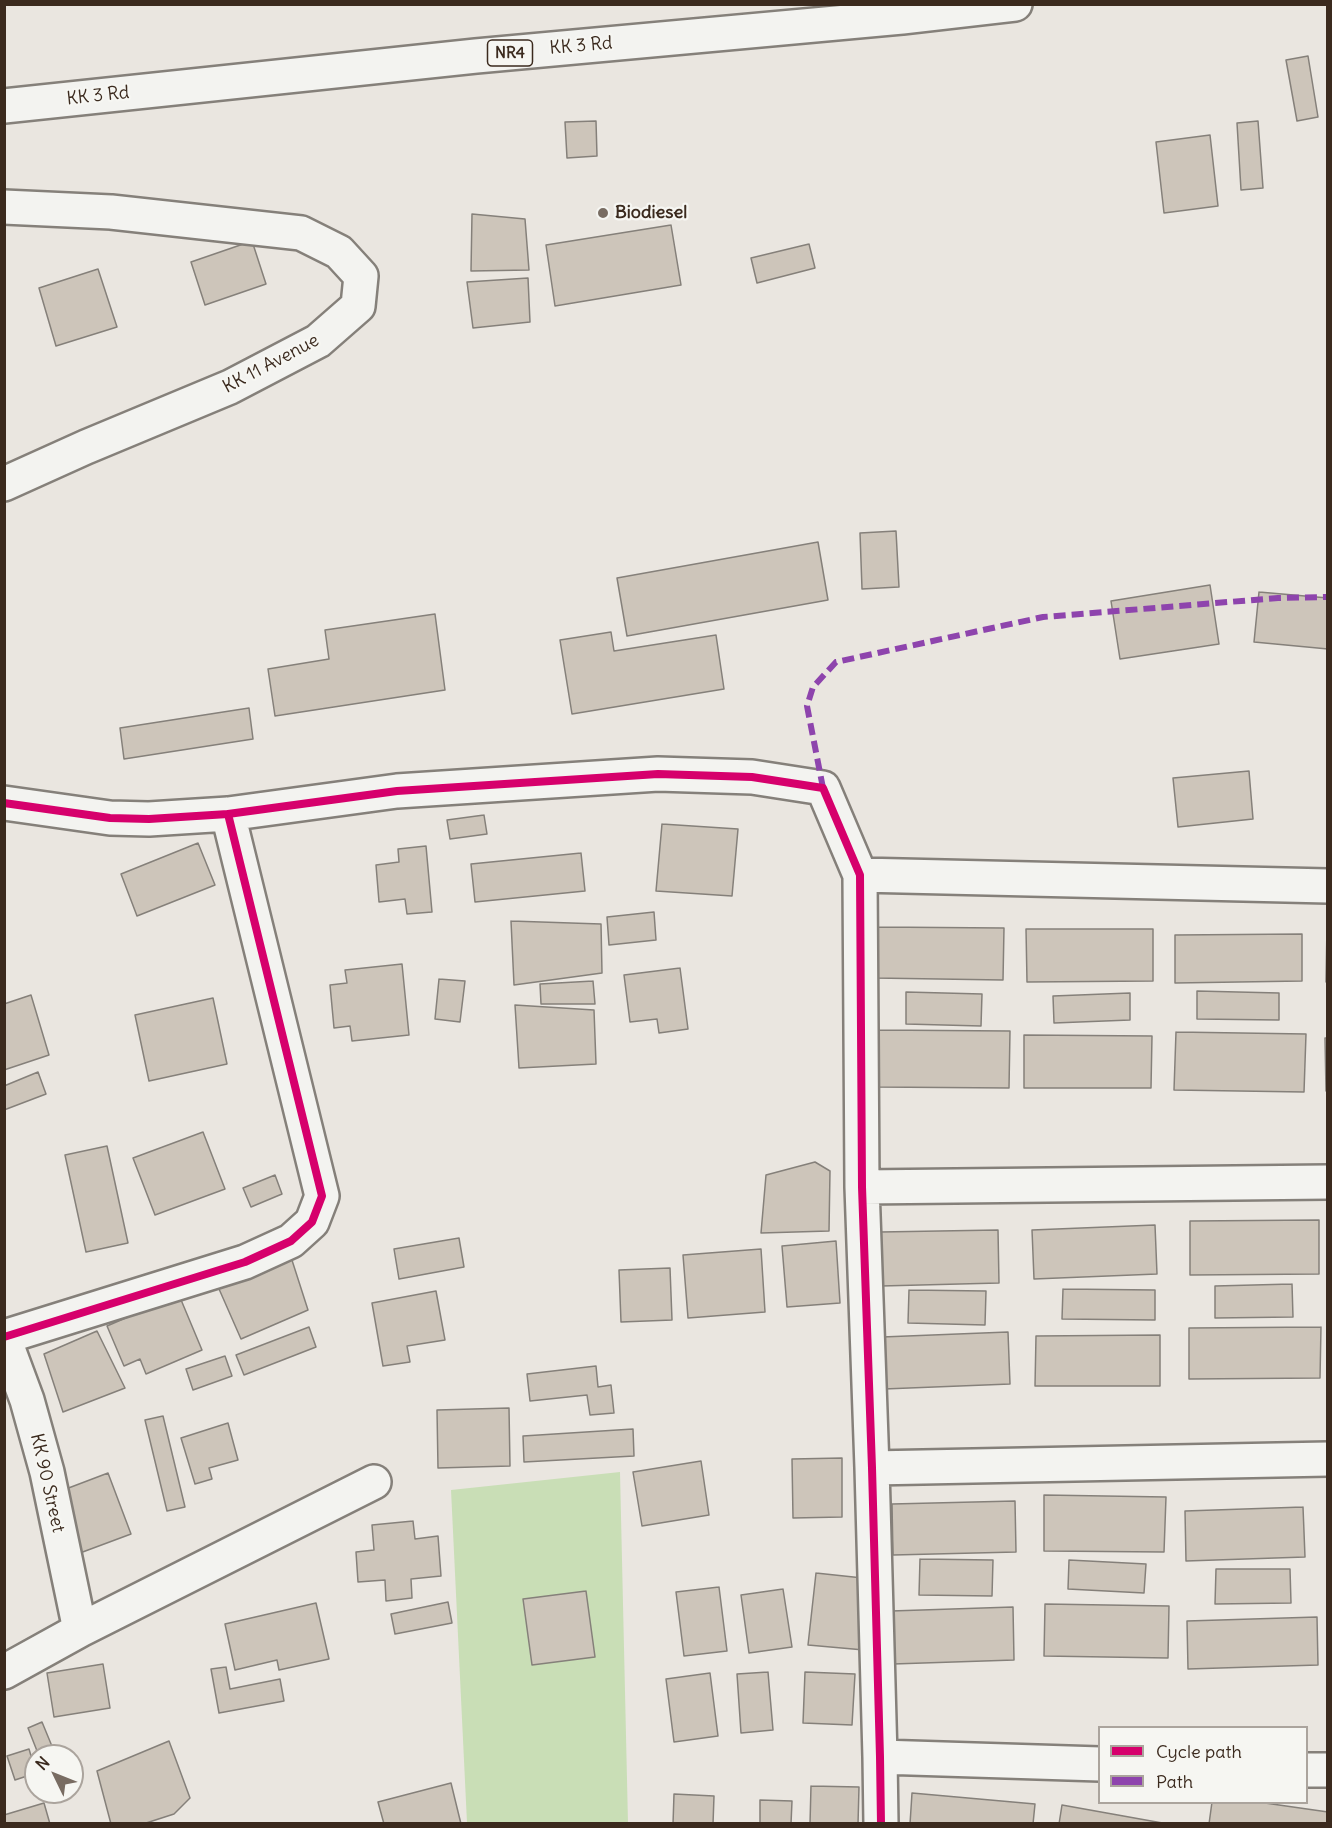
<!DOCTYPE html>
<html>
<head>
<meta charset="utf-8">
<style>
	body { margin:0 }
	#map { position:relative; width:1332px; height:1828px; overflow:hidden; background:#eae6e0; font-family:Delius,sans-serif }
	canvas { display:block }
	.frame { position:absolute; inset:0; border:6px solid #3b2a1e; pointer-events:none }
	.legend { position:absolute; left:1098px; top:1726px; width:210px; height:78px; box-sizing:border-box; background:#f6f6f2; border:2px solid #aba49d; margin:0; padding:8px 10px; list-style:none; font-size:18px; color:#3b2a1e }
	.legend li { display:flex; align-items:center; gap:12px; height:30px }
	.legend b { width:30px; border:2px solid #aba49d }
	.north { position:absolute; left:24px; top:1744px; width:60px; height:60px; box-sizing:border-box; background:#f6f6f2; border:2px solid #aba49d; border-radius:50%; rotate:313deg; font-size:16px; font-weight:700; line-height:24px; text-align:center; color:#3b2a1e }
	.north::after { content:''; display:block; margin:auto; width:21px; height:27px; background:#786c62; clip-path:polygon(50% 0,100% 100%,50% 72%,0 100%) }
</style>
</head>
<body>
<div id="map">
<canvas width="1332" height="1828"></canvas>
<div class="frame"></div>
<ul class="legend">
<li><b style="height:8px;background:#d6006c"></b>Cycle path</li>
<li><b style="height:8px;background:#8e44ad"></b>Path</li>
</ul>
<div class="north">N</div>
</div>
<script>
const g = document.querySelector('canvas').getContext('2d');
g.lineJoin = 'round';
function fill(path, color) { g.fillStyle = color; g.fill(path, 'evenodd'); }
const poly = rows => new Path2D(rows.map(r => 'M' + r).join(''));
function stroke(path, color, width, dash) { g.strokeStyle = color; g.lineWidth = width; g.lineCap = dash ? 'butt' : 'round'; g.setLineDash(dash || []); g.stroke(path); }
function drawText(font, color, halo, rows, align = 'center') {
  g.font = font + ' Delius,sans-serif'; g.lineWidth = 4.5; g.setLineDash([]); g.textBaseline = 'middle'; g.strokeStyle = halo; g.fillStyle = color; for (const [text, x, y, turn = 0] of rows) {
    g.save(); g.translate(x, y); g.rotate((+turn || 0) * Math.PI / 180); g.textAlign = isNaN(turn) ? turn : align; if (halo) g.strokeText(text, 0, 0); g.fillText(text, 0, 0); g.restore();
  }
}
const green = poly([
	[620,1472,628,1823,467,1823,451,1490]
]);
const building = poly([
	[1308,56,1318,117,1297,121,1286,60,1308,56],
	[596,121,597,156,567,158,565,122,596,121],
	[1258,121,1263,188,1241,190,1237,123,1258,121],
	[1210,135,1218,206,1164,213,1156,142,1210,135],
	[472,214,525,219,529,270,471,271,472,214],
	[671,225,681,285,555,306,546,245,671,225],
	[252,241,266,284,205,305,191,262,252,241],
	[809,244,815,268,757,283,751,258,809,244],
	[98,269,117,327,56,346,39,288,98,269],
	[528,278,530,322,473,328,467,282,528,278],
	[896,531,899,587,862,589,860,533,896,531],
	[818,542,828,600,627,636,617,578,818,542],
	[1210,585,1219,644,1120,659,1111,601,1210,585],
	[1259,592,1328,598,1328,649,1254,642,1259,592],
	[435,614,445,690,275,716,268,669,329,659,325,630,435,614],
	[611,632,614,651,716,635,724,689,572,714,560,640,611,632],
	[249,708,253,739,124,759,120,728,249,708],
	[1249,771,1253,819,1178,827,1173,778,1249,771],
	[484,815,487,834,450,839,447,820,484,815],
	[662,824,738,829,732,896,656,891,662,824],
	[198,843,215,885,137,916,121,874,198,843],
	[426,846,432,912,407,914,405,899,379,902,376,865,399,862,398,849,426,846],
	[581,853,585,891,475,902,471,864,581,853],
	[654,912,656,940,609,945,607,917,654,912],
	[511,921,601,924,602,973,514,985,511,921],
	[1327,926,1328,926,1328,982,1326,982,1327,926],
	[875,927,1004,928,1003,980,874,978,875,927],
	[1026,929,1153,929,1153,981,1027,982,1026,929],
	[1302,934,1302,981,1175,983,1175,935,1302,934],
	[402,964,409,1035,352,1041,350,1026,334,1028,330,985,347,983,345,970,402,964],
	[680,968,688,1029,659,1033,657,1019,630,1022,624,975,680,968],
	[439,979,465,981,460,1022,435,1019,439,979],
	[593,981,595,1004,541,1004,540,984,593,981],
	[1197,991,1279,993,1279,1020,1197,1019,1197,991],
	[906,992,982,994,981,1026,906,1024,906,992],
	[1130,993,1130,1020,1054,1023,1053,996,1130,993],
	[31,995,49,1055,4,1070,4,1004,31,995],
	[213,998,227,1064,149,1081,135,1015,213,998],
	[515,1005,594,1010,596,1064,519,1068,515,1005],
	[876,1030,1010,1031,1009,1088,875,1087,876,1030],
	[1176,1032,1306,1034,1304,1092,1174,1090,1176,1032],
	[1024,1035,1152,1036,1151,1088,1024,1088,1024,1035],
	[1325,1038,1328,1038,1328,1091,1326,1091,1325,1038],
	[38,1072,46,1094,4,1110,4,1086,38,1072],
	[203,1132,225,1189,155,1215,133,1158,203,1132],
	[107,1146,128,1243,86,1252,65,1155,107,1146],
	[815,1162,830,1171,829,1231,761,1233,766,1175,815,1162],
	[275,1175,282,1194,251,1207,243,1188,275,1175],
	[1319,1220,1319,1274,1190,1275,1190,1221,1319,1220],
	[1155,1225,1157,1274,1034,1279,1032,1230,1155,1225],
	[998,1230,999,1283,881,1286,880,1232,998,1230],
	[459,1238,464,1267,399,1279,394,1249,459,1238],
	[836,1241,840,1303,787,1307,782,1246,836,1241],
	[761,1249,765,1312,688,1318,683,1255,761,1249],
	[290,1254,308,1310,241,1339,212,1273,290,1254],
	[670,1268,672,1320,621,1322,619,1270,670,1268],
	[1292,1284,1293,1317,1215,1318,1215,1286,1292,1284],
	[1063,1289,1155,1290,1155,1320,1062,1319,1063,1289],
	[909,1290,986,1291,985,1325,908,1323,909,1290],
	[436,1291,445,1340,407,1346,410,1362,383,1366,372,1303,436,1291],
	[179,1295,202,1350,146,1374,140,1359,124,1366,107,1326,179,1295],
	[309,1327,316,1347,244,1375,236,1355,309,1327],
	[1321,1327,1320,1378,1189,1379,1189,1328,1321,1327],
	[97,1331,125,1388,63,1412,44,1354,97,1331],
	[1008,1332,1010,1384,884,1389,882,1337,1008,1332],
	[1160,1335,1160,1386,1035,1386,1036,1336,1160,1335],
	[225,1356,232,1376,193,1390,186,1369,225,1356],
	[596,1366,598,1387,611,1385,614,1413,590,1415,587,1395,530,1401,527,1374,596,1366],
	[509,1408,510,1466,438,1468,437,1410,509,1408],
	[163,1416,185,1507,167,1511,145,1420,163,1416],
	[228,1423,238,1460,209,1468,212,1479,195,1484,181,1438,228,1423],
	[633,1429,634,1456,524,1462,523,1436,633,1429],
	[842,1458,842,1517,793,1518,792,1459,842,1458],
	[701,1461,709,1515,642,1526,633,1472,701,1461],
	[108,1473,131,1534,80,1553,58,1492,108,1473],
	[1044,1495,1166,1497,1164,1552,1044,1551,1044,1495],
	[1015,1501,1016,1552,893,1555,892,1504,1015,1501],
	[1303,1507,1305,1557,1186,1561,1185,1511,1303,1507],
	[413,1521,415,1539,438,1536,441,1576,411,1579,412,1598,386,1601,385,1580,358,1582,356,1552,374,1550,372,1525,413,1521],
	[920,1559,993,1560,992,1596,919,1595,920,1559],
	[1069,1560,1146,1564,1144,1593,1068,1589,1069,1560],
	[1216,1569,1290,1569,1291,1603,1215,1604,1216,1569],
	[816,1573,872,1579,864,1650,808,1645,816,1573],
	[719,1587,727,1651,684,1656,676,1592,719,1587],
	[783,1589,792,1647,749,1653,741,1595,783,1589],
	[586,1591,595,1657,532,1665,523,1599,586,1591],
	[448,1602,452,1623,395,1634,391,1614,448,1602],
	[316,1603,329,1659,279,1670,277,1660,235,1670,225,1624,316,1603],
	[1045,1604,1169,1606,1168,1658,1044,1656,1045,1604],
	[1013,1607,1014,1660,893,1664,891,1611,1013,1607],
	[1317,1617,1318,1665,1188,1669,1187,1621,1317,1617],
	[103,1664,110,1708,54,1717,47,1673,103,1664],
	[226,1667,230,1689,280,1679,284,1701,219,1713,211,1669,226,1667],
	[768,1672,773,1730,741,1733,737,1674,768,1672],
	[805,1672,855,1674,852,1725,803,1723,805,1672],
	[710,1673,718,1736,674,1742,666,1679,710,1673],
	[42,1722,56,1756,39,1756,28,1728,42,1722],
	[169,1741,190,1798,174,1814,143,1824,111,1824,97,1771,169,1741],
	[29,1749,36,1773,15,1780,7,1756,29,1749],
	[451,1783,461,1824,384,1824,378,1802,451,1783],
	[811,1786,859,1787,858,1824,810,1824,811,1786],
	[912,1793,1035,1804,1033,1824,910,1824,912,1793],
	[674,1794,714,1796,713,1824,673,1824,674,1794],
	[760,1800,792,1801,791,1824,760,1824,760,1800],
	[1212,1802,1258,1802,1328,1812,1328,1824,1209,1824,1212,1802],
	[44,1803,50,1824,4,1824,4,1815,44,1803],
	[1062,1805,1168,1824,1059,1824,1062,1805]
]);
const minor = poly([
	[4,803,110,818,149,819,228,814,397,791,658,774,752,777,823,788,860,875,862,1187,872,1468,880,1757,881,1824],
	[860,875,1328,886],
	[862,1187,1328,1182],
	[4,1337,245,1262,291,1241,312,1222,322,1196,228,814],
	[4,1338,27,1400,47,1472,80,1630],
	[872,1468,1328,1459],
	[4,1672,80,1630,374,1482],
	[880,1757,1100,1764],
	[1306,1770,1328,1770]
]);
const major = poly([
	[4,207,111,212,301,233,339,252,361,276,358,306,318,341,230,387,86,447,4,484]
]);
const highway = poly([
	[4,106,476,56,902,17,1015,4]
]);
const quiet = poly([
	[823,788,807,706,813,687,836,662,1043,617,1278,598,1328,597]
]);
const cycleway = poly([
	[4,803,110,818,149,819,228,814,397,791,658,774,752,777,823,788,860,875,862,1187,872,1468,880,1757,881,1824],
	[4,1337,245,1262,291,1241,312,1222,322,1196,228,814]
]);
const markers = [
	[603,213,6,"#786c62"]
];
const shields = [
	[510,53,45]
];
const shieldNames = [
	["NR4",510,53]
];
const streetNames = [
	["KK 3 Rd",581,46,-5],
	["KK 3 Rd",98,96,-6],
	["KK 11 Avenue",271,364,-28],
	["KK 90 Street",47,1483,77]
];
const poiNames = [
	["Biodiesel",615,213]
];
fill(green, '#c9deb6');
fill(building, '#cdc5ba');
stroke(building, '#85807a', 1.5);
stroke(minor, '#85807a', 38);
stroke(major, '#85807a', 38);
stroke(highway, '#85807a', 38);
stroke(minor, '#f3f3f0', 33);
stroke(major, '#f3f3f0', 33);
stroke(highway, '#f3f3f0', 33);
stroke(quiet, '#8e44ad', 6, [12, 6]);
stroke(cycleway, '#d6006c', 8);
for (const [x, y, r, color] of markers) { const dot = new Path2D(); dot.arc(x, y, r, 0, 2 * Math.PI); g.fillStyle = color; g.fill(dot); stroke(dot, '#f6f6f2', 2); }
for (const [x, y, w] of shields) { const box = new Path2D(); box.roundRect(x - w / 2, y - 13, w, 26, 4.5); g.fillStyle = '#f6f6f2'; g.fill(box); stroke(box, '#3b2a1e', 1.5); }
drawText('bold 16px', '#3b2a1e', null, shieldNames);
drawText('18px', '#3b2a1e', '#f6f6f2', streetNames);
drawText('bold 18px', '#3b2a1e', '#f6f6f2', poiNames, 'left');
</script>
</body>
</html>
